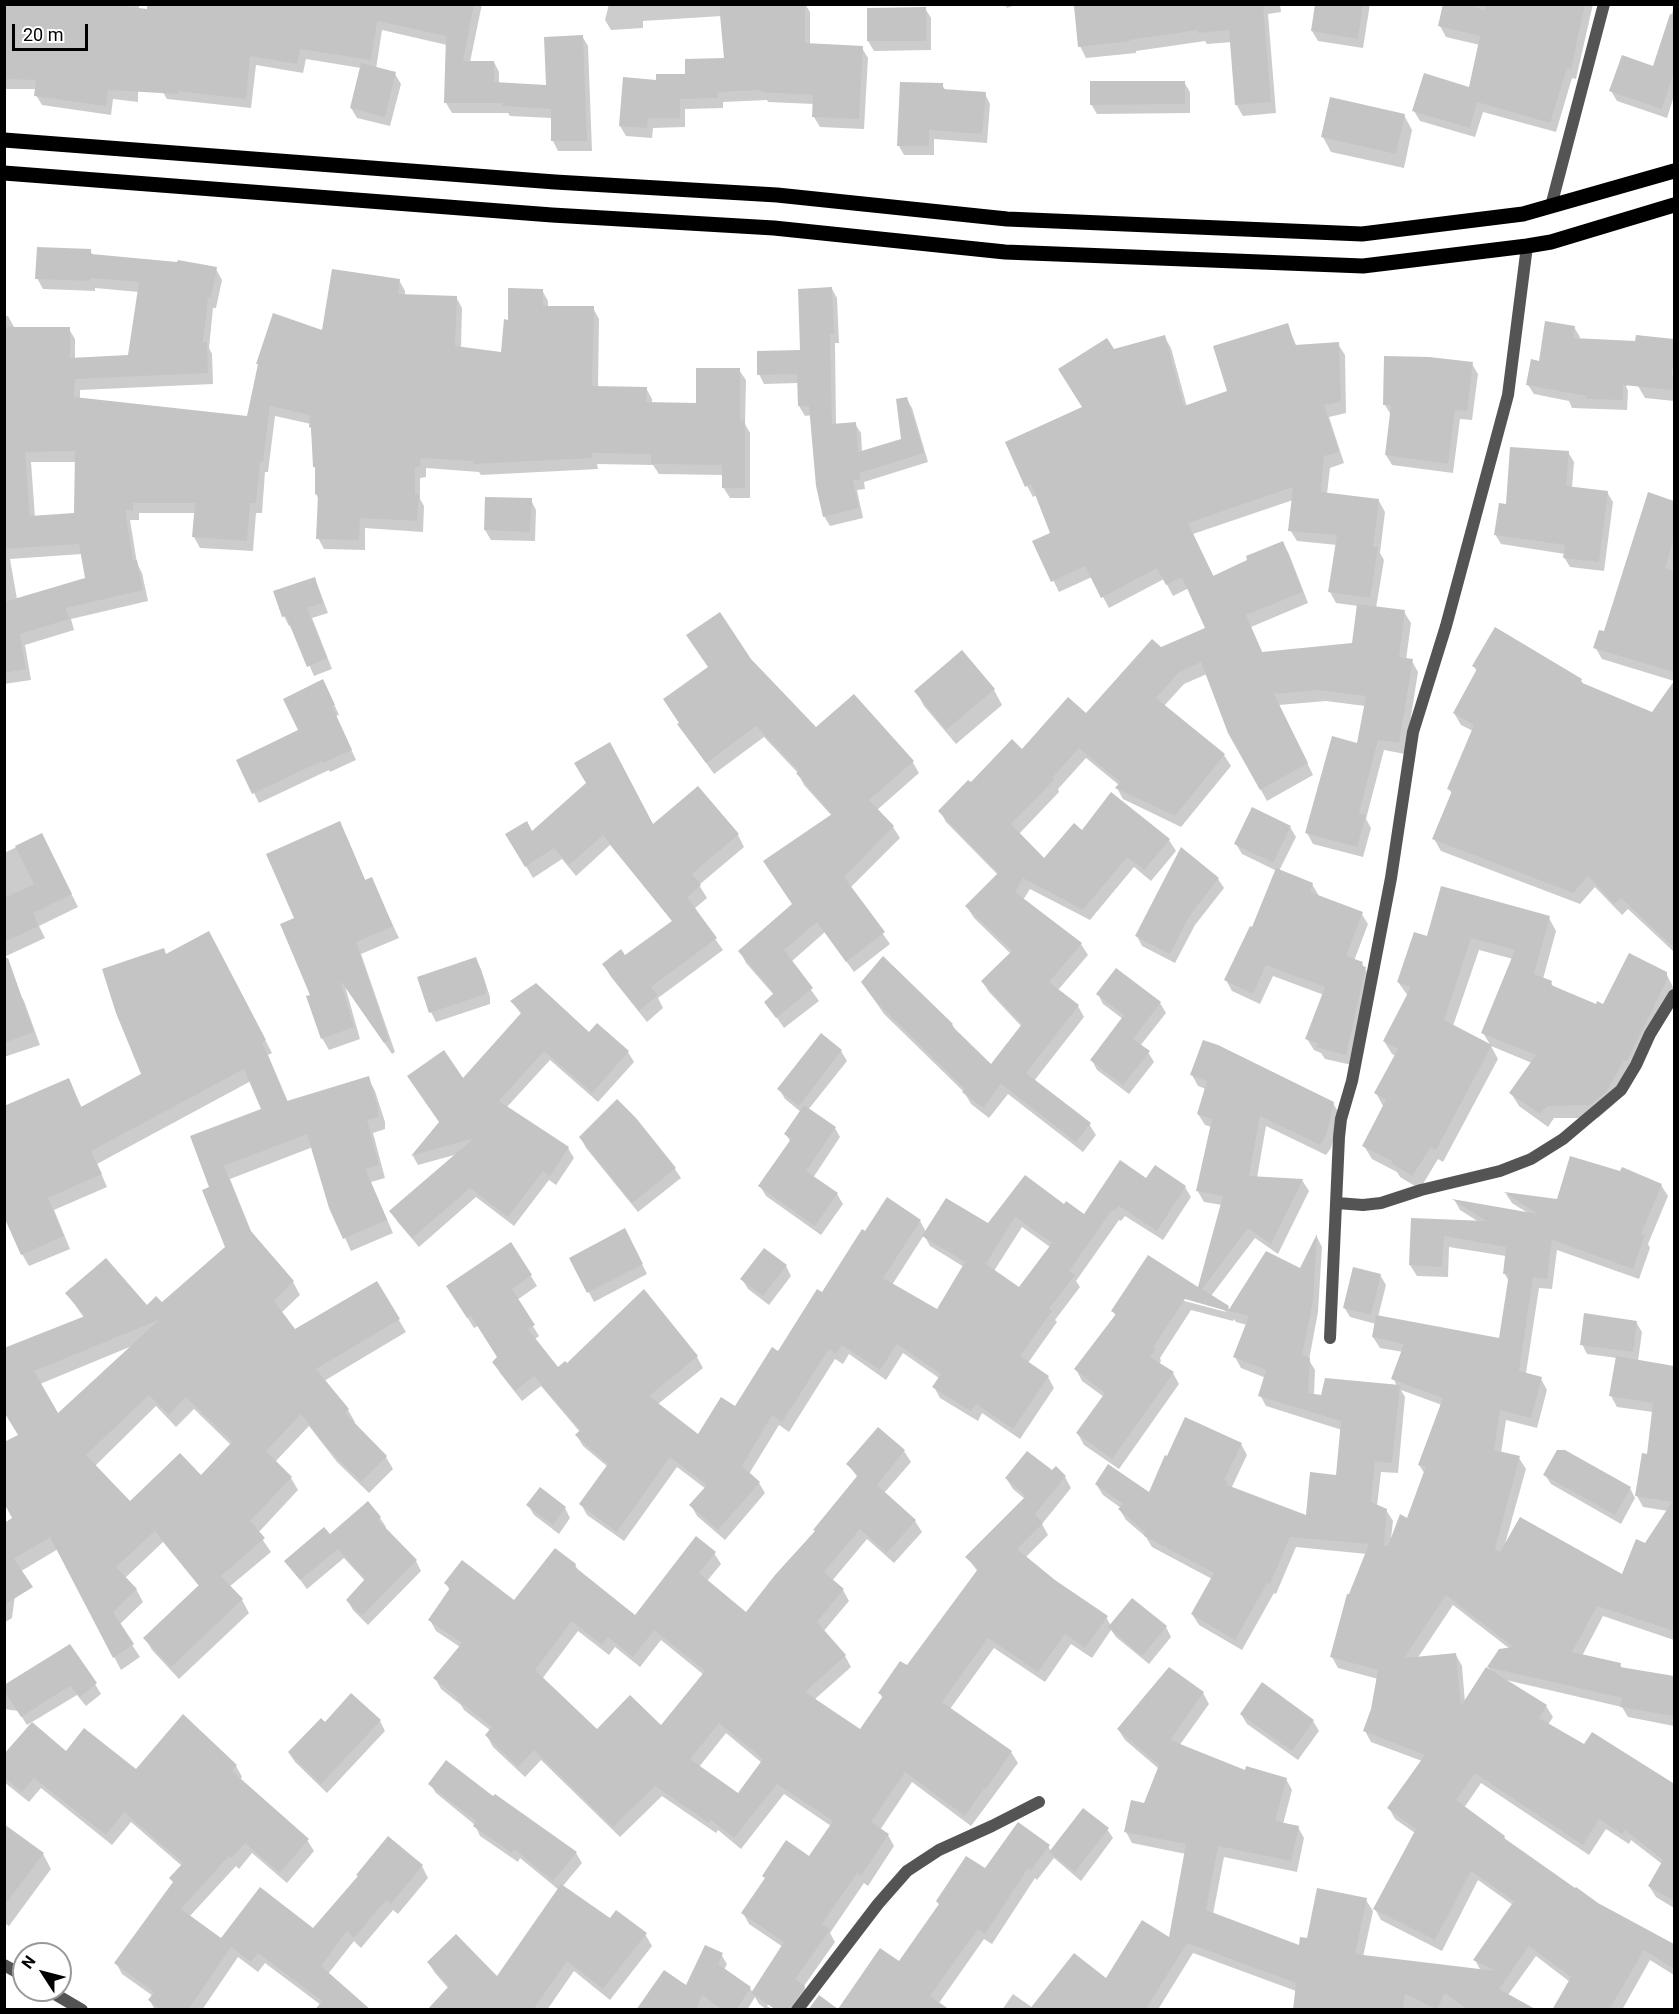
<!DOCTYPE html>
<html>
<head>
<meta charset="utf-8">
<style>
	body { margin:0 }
	#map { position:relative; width:1679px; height:2014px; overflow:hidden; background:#fff; font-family:Roboto,sans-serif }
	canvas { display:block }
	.frame { position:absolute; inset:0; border:6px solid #000; pointer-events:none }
	.north { position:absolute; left:12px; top:1942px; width:60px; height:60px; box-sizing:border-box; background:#fff; border:2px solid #999; border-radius:50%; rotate:306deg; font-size:16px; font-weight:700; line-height:24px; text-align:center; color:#000 }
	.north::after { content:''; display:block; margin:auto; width:21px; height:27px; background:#000; clip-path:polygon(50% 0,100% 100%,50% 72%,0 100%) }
	.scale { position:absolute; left:12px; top:24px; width:76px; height:27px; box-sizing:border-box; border:3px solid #000; border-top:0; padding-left:8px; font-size:18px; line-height:21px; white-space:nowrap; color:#000; -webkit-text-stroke:4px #fff; paint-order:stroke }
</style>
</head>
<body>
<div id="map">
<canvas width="1679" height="2014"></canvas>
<div class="frame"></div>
<div class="north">N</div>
<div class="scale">20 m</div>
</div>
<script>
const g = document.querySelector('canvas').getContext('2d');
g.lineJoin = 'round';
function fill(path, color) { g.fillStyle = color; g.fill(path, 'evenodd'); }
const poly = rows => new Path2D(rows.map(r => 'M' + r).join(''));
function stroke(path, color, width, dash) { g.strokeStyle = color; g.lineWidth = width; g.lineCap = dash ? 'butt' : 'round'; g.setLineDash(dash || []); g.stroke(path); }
const shadow = poly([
	[4,4,139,4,138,102,113,99,111,115,42,105,36,95,37,89,4,89],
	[171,4,482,4,470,62,494,62,499,72,499,84,547,86,582,36,588,46,592,151,558,151,553,141,552,118,510,116,508,113,452,113,446,103,447,45,382,30,376,69,395,74,401,84,390,126,357,118,351,108,361,68,306,59,303,73,256,65,251,108,167,99,161,89],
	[609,4,805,4,810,12,810,45,862,48,868,58,864,129,820,127,814,117,814,104,768,102,767,100,723,102,723,108,685,109,685,127,653,128,652,138,626,136,620,126,658,81,687,75,726,60,722,16,643,21,643,28,611,30,605,20],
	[1005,4,1017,4,1007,8],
	[1075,4,1280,4,1281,12,1268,14,1276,113,1243,116,1236,104,1232,42,1207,44,1205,41,1136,51,1136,53,1086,58,1080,46],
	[1316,4,1370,4,1363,48,1318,41,1312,31],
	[1445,4,1593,4,1576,79,1572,78,1556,132,1483,112,1475,137,1420,121,1414,111,1471,89,1480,45,1446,37,1440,26],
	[925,8,931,18,931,50,874,51,868,41],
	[1673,10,1674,11,1674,96,1667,118,1617,101,1611,91,1654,68],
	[1184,82,1190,92,1190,113,1097,114,1091,104],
	[942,85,946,91,985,94,990,104,987,143,934,139,934,155,904,155,899,146],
	[1404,115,1412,130,1404,168,1331,152,1323,137],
	[90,251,93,255,216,269,222,280,216,308,213,308,209,348,212,354,213,384,80,390,80,399,248,418,259,366,258,363,324,332,399,280,405,291,405,295,456,297,462,308,461,348,502,353,509,321,542,290,548,301,548,308,593,308,599,319,598,388,646,388,652,399,652,404,697,404,739,370,746,380,745,424,750,433,750,498,730,498,723,487,723,475,659,474,653,465,597,464,598,469,481,475,479,472,426,468,426,477,420,478,420,499,424,506,423,532,365,528,365,550,324,549,318,538,319,500,316,494,316,470,314,466,311,424,275,416,268,472,265,472,262,513,256,513,253,551,200,548,194,537,196,513,139,513,139,520,130,520,137,563,142,573,148,601,71,619,74,630,25,645,31,680,4,684,4,316,8,316,14,327,69,329,75,339,75,359,129,357,139,292,95,288,95,291,43,289,37,278],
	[31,462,76,462,76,514,35,517],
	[82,554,86,579,17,599,10,559],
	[832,289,837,298,839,343,835,343,836,425,855,424,861,433,862,452,902,440,906,398,912,408,928,462,864,482,865,489,857,490,863,518,830,526,824,516,812,415,805,416,799,406,799,383,764,384,759,374,802,351],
	[1287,325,1297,347,1338,344,1345,355,1346,413,1329,417,1344,463,1330,468,1327,494,1379,501,1385,512,1380,553,1384,560,1376,608,1404,612,1411,623,1406,660,1412,661,1418,672,1405,754,1384,750,1366,819,1371,828,1363,857,1313,844,1307,833,1358,745,1365,706,1326,701,1279,705,1313,775,1267,801,1229,732,1207,674,1184,684,1164,706,1224,755,1231,766,1181,827,1123,799,1117,788,1119,785,1086,758,1058,789,1059,792,1019,834,1044,860,1082,832,1111,795,1169,840,1176,851,1151,881,1134,867,1090,920,1030,889,1023,900,1081,944,1088,955,1058,990,1078,1006,1084,1017,1034,1081,1089,1124,1096,1135,1083,1152,1008,1094,989,1118,971,1104,964,1092,884,1014,863,983,952,1024,957,1033,991,1066,1022,1027,989,992,982,981,1011,954,974,918,967,907,998,875,946,822,940,811,971,784,1022,751,1086,715,1161,649,1207,629,1189,588,1173,596,1164,579,1109,608,1092,577,1059,592,1034,541,1052,533,1037,495,1033,497,1027,486,1083,408,1113,351,1164,336,1171,348,1187,407,1229,392],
	[1293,500,1290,530,1297,541,1337,545,1330,592,1336,603,1358,606,1353,645,1263,654,1251,627,1308,603,1289,554,1283,543,1214,577,1193,534],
	[1574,327,1580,337,1579,340,1636,343,1637,337,1674,340,1674,359,1638,379,1674,375,1674,401,1645,398,1638,386,1638,379,1626,386,1628,391,1627,410,1572,408,1569,401,1534,394,1528,385,1540,362],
	[1472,364,1478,374,1472,420,1460,419,1453,473,1392,465,1386,455,1391,415,1385,405],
	[1568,452,1574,462,1572,488,1607,492,1613,502,1604,571,1570,567,1564,557,1565,554,1501,544,1495,534,1507,505],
	[1649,494,1674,503,1674,681,1602,659,1595,647,1605,632],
	[531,500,536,510,535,541,491,540,485,530],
	[314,579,319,589,328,613,312,618,332,669,314,676,292,625,289,626,284,616],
	[750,660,816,729,912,761,919,773,877,810,893,827,900,838,850,888,890,944,854,972,825,932,791,962,819,1001,784,1028,766,1002,774,995,746,963,740,951,793,905,832,816,804,785,798,773,764,737,714,774,679,725],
	[1474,666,1581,680,1584,685,1653,714,1674,683,1674,952,1628,909,1622,915,1595,887,1580,904,1441,851,1434,839,1452,794,1449,789,1473,731,1461,725,1454,713,1477,672],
	[994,690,1002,705,956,744,924,706,916,691],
	[328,691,339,715,336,716,356,760,330,772,329,770,259,803,254,793],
	[653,826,738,835,744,847,699,885,707,898,694,909,723,950,658,998,663,1008,647,1022,611,977,604,965,625,957,673,922,610,845,576,876,562,859,533,878,507,834],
	[1290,827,1296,837,1279,871,1312,884,1319,896,1361,913,1368,924,1354,961,1362,963,1371,980,1352,1065,1325,1059,1321,1053,1314,1050,1307,1039,1324,995,1273,976,1260,1004,1232,991,1226,980,1253,929,1277,871,1242,854,1236,844],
	[42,835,78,907,39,926,45,938,4,957,4,853],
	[346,835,366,882,371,879,399,938,361,954,395,1052,392,1054,345,986,360,1039,329,1050,322,1038,312,995,296,919],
	[1218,879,1224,888,1195,925,1175,963,1142,946,1137,936],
	[1549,918,1556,931,1543,979,1551,983,1554,988,1597,1006,1604,1006,1666,973,1673,987,1673,994,1614,1104,1598,1118,1554,1118,1548,1127,1519,1106,1511,1093,1532,1063,1491,1046,1483,1033,1513,959,1479,950,1453,1026,1491,1046,1498,1059,1443,1162,1438,1159,1420,1189,1400,1177,1397,1172,1372,1159,1364,1146,1383,1106,1376,1093,1396,1056,1392,1054,1384,1041,1408,996,1398,982,1428,938],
	[216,945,272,1053,268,1055,288,1102,368,1078,375,1091,385,1122,385,1129,373,1133,385,1178,371,1182,393,1233,351,1251,331,1207,313,1147,230,1179,253,1236,293,1282,300,1295,281,1313,295,1331,377,1283,406,1332,324,1381,348,1410,355,1422,353,1424,386,1457,393,1469,369,1493,337,1462,309,1426,275,1462,291,1478,298,1490,258,1533,271,1552,229,1587,242,1600,249,1613,179,1679,152,1650,145,1638,199,1586,163,1542,125,1578,136,1589,143,1602,119,1625,140,1657,121,1670,58,1549,18,1573,12,1618,4,1623,4,1524,14,1519,20,1436,4,1350,84,1318,67,1293,147,1307,162,1304,226,1248,211,1188,192,1137,263,1110,251,1081,97,1164,107,1187,54,1210,70,1249,29,1266,22,1254,68,1080,82,1108,142,1075,166,955],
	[132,1346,57,1415,40,1384],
	[156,1406,176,1427,194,1409,231,1445,201,1477,130,1503,95,1466],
	[476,959,481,969,490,997,490,1004,436,1022,431,1012],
	[17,989,24,1001,40,1045,4,1057,4,993],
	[1098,994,1160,1003,1166,1013,1140,1046,1148,1052,1154,1062,1129,1094,1097,1070,1092,1060,1123,1019,1103,1004],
	[512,1002,589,1034,597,1025,628,1052,634,1062,598,1102,550,1060,506,1108,568,1148,574,1158,556,1185,549,1180,514,1226,476,1197,419,1247,397,1221,391,1211,458,1154,418,1165,413,1156,440,1123,463,1080,522,1015],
	[821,1035,841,1051,847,1061,808,1110,835,1128,840,1137,813,1178,837,1194,843,1204,821,1235,766,1196,760,1186,791,1143,786,1134,801,1112,785,1099,779,1089],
	[1192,1075,1333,1103,1340,1115,1331,1148,1326,1155,1266,1126,1257,1178,1302,1180,1309,1191,1278,1254,1255,1238,1211,1296,1228,1307,1230,1311,1300,1270,1317,1237,1322,1247,1318,1312,1309,1360,1315,1370,1314,1395,1322,1397,1397,1386,1393,1378,1403,1352,1380,1348,1373,1337,1376,1324,1350,1317,1344,1307,1380,1275,1386,1285,1378,1317,1500,1340,1510,1283,1504,1273,1506,1256,1449,1247,1448,1277,1417,1276,1410,1265,1412,1220,1479,1222,1460,1210,1455,1201,1528,1213,1512,1203,1506,1194,1558,1200,1661,1185,1668,1196,1648,1244,1650,1248,1639,1279,1557,1250,1552,1289,1539,1288,1526,1373,1541,1379,1547,1390,1537,1428,1506,1420,1501,1453,1519,1458,1526,1469,1505,1544,1623,1576,1668,1511,1643,1507,1637,1496,1648,1456,1653,1412,1617,1407,1611,1396,1617,1358,1587,1354,1582,1344,1636,1322,1642,1332,1638,1361,1674,1367,1674,1640,1603,1616,1582,1656,1620,1664,1622,1669,1674,1678,1674,1726,1628,1717,1622,1707,1506,1680,1546,1706,1553,1717,1548,1725,1585,1746,1592,1735,1674,1785,1674,1908,1656,1897,1649,1886,1662,1864,1631,1840,1629,1844,1606,1829,1589,1855,1481,1783,1464,1808,1504,1837,1507,1842,1597,1904,1674,1946,1674,1975,1650,1960,1622,2010,1597,2010,1570,1982,1536,1956,1508,1995,1534,2010,1294,2010,1296,1991,1193,1953,1159,2008,1162,2010,1002,2010,1013,1994,1033,2008,1106,1980,1170,1940,1186,1854,1132,1843,1126,1832,1145,1805,1159,1769,1125,1740,1118,1729,1203,1693,1209,1704,1179,1746,1246,1772,1286,1779,1292,1790,1283,1824,1298,1827,1304,1838,1297,1872,1224,1857,1213,1914,1301,1947,1308,1939,1366,1900,1373,1911,1363,1957,1481,1971,1475,1960,1513,1905,1478,1880,1442,1951,1381,1920,1375,1909,1415,1833,1395,1819,1389,1808,1422,1761,1371,1742,1365,1731,1373,1710,1378,1679,1338,1668,1332,1657,1367,1554,1296,1547,1276,1594,1274,1593,1242,1650,1199,1625,1192,1614,1212,1579,1152,1547,1146,1537,1126,1520,1120,1510,1121,1508,1103,1495,1096,1484,1150,1494,1241,1444,1247,1455,1231,1489,1307,1517,1337,1476,1342,1430,1266,1406,1260,1395,1266,1378,1241,1368,1235,1357,1247,1325,1236,1322,1234,1319,1233,1321,1191,1310,1160,1358,1161,1361,1159,1364,1173,1373,1179,1384,1119,1469,1084,1445,1078,1434,1104,1397,1082,1381,1076,1369,1116,1316,1113,1311,1199,1289,1222,1205,1204,1202,1197,1190,1212,1127,1205,1125,1198,1114,1206,1089,1198,1086],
	[1178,1296,1222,1308,1226,1312,1177,1299],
	[1401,1390,1442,1405,1419,1465,1425,1474,1408,1520,1391,1538,1393,1521,1386,1510,1377,1506,1381,1472,1398,1473,1405,1397],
	[1453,1605,1510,1649,1488,1667,1491,1672,1465,1703,1462,1666,1456,1655,1417,1659],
	[581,1138,675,1169,681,1178,638,1212,586,1148],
	[1025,1177,1064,1206,1084,1216,1147,1180,1185,1187,1191,1197,1163,1240,1125,1216,1121,1221,1119,1220,1076,1281,1080,1287,1055,1320,1057,1322,1028,1363,1048,1377,1054,1388,1020,1439,982,1413,978,1421,940,1398,934,1387,939,1378,903,1353,886,1380,849,1354,843,1364,835,1359,789,1432,779,1425,749,1474,759,1483,765,1493,725,1540,697,1516,691,1505,706,1489,677,1467,624,1541,587,1515,581,1504,608,1467,583,1446,577,1436,580,1432,541,1386,522,1401,500,1373,494,1362,499,1358,478,1326,474,1328,454,1297,531,1276,537,1286,517,1300,539,1336,534,1340,558,1370,567,1366,644,1292,697,1357,703,1368,658,1404,699,1436,735,1408,823,1294,920,1221,926,1232,989,1225],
	[1022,1227,1050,1247,1019,1289,994,1271],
	[924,1235,930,1246,964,1267,937,1311,892,1285],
	[630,1240,647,1274,594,1302,571,1258],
	[786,1266,791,1276,769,1305,748,1289,742,1279],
	[878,1429,904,1451,911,1462,884,1493,915,1521,922,1532,894,1563,867,1539,832,1581,843,1590,849,1601,823,1632,845,1656,851,1667,814,1700,861,1731,883,1699,880,1693,908,1667,978,1572,967,1557,1025,1499,1013,1489,1006,1478,1052,1472,1065,1477,1071,1488,1042,1524,1048,1535,1025,1558,1054,1581,1106,1617,1111,1626,1166,1627,1171,1637,1149,1664,1116,1637,1111,1630,1092,1658,1071,1644,1045,1682,994,1648,950,1709,1011,1752,1018,1763,971,1826,912,1782,880,1830,888,1835,894,1846,868,1886,864,1883,830,1933,835,1942,804,1986,810,1998,802,2010,778,2010,769,2003,767,2006,773,2010,767,2010,759,2004,755,1997,747,2010,638,2010,687,1987,721,1954,727,1964,724,1970,750,1988,753,1993,783,1947,749,1924,743,1913,809,1858,831,1826,784,1794,741,1849,718,1830,716,1833,662,1796,620,1837,541,1760,525,1777,493,1747,487,1736,491,1731,464,1710,461,1705,441,1689,435,1678,460,1647,436,1631,430,1620,450,1591,446,1583,514,1603,575,1565,579,1572,635,1617,714,1553,721,1564,707,1581,746,1614,816,1532,858,1478,848,1464],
	[578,1631,609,1655,615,1647,640,1667,661,1640,704,1675,661,1727,597,1731,542,1679],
	[726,1733,762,1763,739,1795,699,1767],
	[1545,1475,1630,1488,1635,1498,1621,1524,1551,1484],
	[528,1505,565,1508,570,1518,559,1534,534,1515],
	[380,1518,386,1527,384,1529,416,1561,421,1571,368,1625,353,1610,347,1600,365,1581,344,1558,307,1589,286,1561,330,1537],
	[95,1684,101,1694,86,1706,77,1695,27,1725,18,1711,4,1709,4,1687],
	[1263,1685,1313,1721,1319,1731,1298,1760,1247,1724,1241,1714],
	[380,1721,385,1731,327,1793,295,1762,289,1753,326,1724],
	[66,1753,136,1771,236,1766,242,1777,240,1780,307,1840,314,1851,287,1883,252,1853,239,1869,236,1866,189,1917,221,1940,313,1930,422,1866,428,1878,398,1914,393,1910,361,1948,354,1941,328,1974,369,2010,321,2005,265,1963,258,1972,238,1957,202,2010,155,2010,150,2001,153,1996,122,1974,116,1963,174,1883,182,1866,131,1822,112,1845,41,1788,29,1802,4,1782,4,1757],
	[430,1784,493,1799,576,1853,582,1863,562,1887,610,1920,645,1934,652,1946,610,2000,574,1971,547,2010,429,2010,449,1989,435,1973,428,1962,497,1978,559,1890,520,1858,518,1862,480,1836,475,1825,436,1793],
	[1107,1829,1113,1838,1081,1881,1054,1858,1037,1880,1035,1878,992,1944,984,1939,939,2003,893,2010,899,1963,985,1870,1048,1846,1051,1851],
	[4,1832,43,1854,51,1869,9,1926,4,1923]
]);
const building = poly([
	[4,4,105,4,147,9,147,4,474,4,463,61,494,61,494,82,546,85,544,37,583,35,587,141,551,141,551,109,502,106,503,103,444,103,446,36,377,21,371,60,300,49,297,64,250,56,246,99,178,91,178,94,108,90,106,106,34,96,36,80,4,79],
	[719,4,805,4,805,43,863,46,859,119,812,117,813,95,761,92,761,90,718,92,718,98,680,99,680,118,648,118,647,128,619,126,623,77,656,80,656,74,685,74,685,59,724,58],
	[1085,4,1263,4,1271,102,1235,105,1229,30,1198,33,1198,30,1130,40,1130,41,1078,47,1074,6],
	[1315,4,1363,4,1358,39,1311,31],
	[1443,4,1463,4,1485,10,1486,4,1585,4,1571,69,1567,68,1550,123,1477,102,1470,128,1412,111,1424,73,1469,87,1480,36,1438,26],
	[926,7,926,41,867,41,867,8],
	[1670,14,1674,15,1674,71,1662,109,1609,91,1622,55,1653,66],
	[361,63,396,72,385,117,350,108],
	[1090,81,1185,81,1185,104,1090,105],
	[900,82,943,83,943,89,986,92,982,134,929,130,929,146,897,146],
	[1330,97,1405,114,1396,154,1321,137],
	[37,247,91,249,91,254,177,262,178,260,217,267,211,298,208,298,203,342,207,342,208,373,75,379,74,397,247,416,258,364,256,364,273,313,322,330,332,269,400,279,398,294,457,296,455,346,501,352,504,319,508,320,508,288,543,289,543,306,594,306,592,386,647,387,646,402,696,403,696,368,740,368,740,421,745,420,745,488,722,488,722,465,651,464,651,454,592,453,592,458,473,464,473,461,421,458,420,467,415,467,415,494,419,494,417,521,360,518,359,540,316,539,318,495,315,494,315,467,313,467,311,428,309,427,310,415,270,406,263,462,260,462,256,503,250,503,247,541,192,537,195,503,133,503,133,510,125,510,133,561,137,560,143,590,66,608,69,619,20,634,26,669,4,673,4,602,85,578,79,544,4,549,4,327,70,327,70,358,128,355,139,282,90,278,90,281,35,279],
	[75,451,74,513,30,516,25,452],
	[832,287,834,334,830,334,832,424,856,422,858,452,901,439,896,399,907,397,924,453,860,473,860,480,853,480,859,508,823,517,816,486,809,406,798,406,797,374,757,375,757,351,800,350,798,289],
	[1545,321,1575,326,1573,338,1635,341,1636,335,1674,339,1672,390,1623,385,1623,400,1586,399,1586,396,1526,385,1531,359,1539,361],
	[1288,323,1295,345,1339,342,1341,402,1324,405,1339,452,1324,456,1321,492,1379,499,1373,547,1378,547,1370,598,1328,592,1337,535,1288,531,1293,487,1188,523,1213,576,1247,560,1246,556,1283,541,1303,592,1246,615,1262,652,1352,643,1357,604,1405,610,1399,657,1413,659,1399,743,1378,740,1359,813,1366,815,1357,847,1305,833,1332,736,1357,743,1366,696,1319,690,1274,694,1308,763,1260,790,1228,733,1201,662,1178,673,1156,698,1225,754,1175,816,1115,788,1120,782,1079,748,1052,778,1054,780,1011,824,1044,858,1074,823,1082,830,1111,792,1170,839,1144,870,1127,857,1083,910,1023,878,1015,892,1082,943,1049,982,1079,1005,1026,1073,1091,1123,1076,1142,1001,1084,983,1108,962,1092,965,1089,876,1002,861,982,883,956,953,1024,951,1025,991,1064,1022,1024,981,981,1012,951,965,906,998,873,938,811,968,780,971,782,1012,739,1022,749,1068,697,1086,713,1152,639,1161,647,1205,628,1182,577,1166,585,1157,568,1101,598,1085,566,1051,582,1032,541,1050,533,1031,484,1025,487,1005,442,1082,407,1058,369,1107,338,1114,349,1165,335,1184,406,1227,391,1213,346],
	[1384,356,1429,357,1473,362,1467,411,1455,410,1448,464,1385,455,1391,405,1383,405],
	[1510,447,1569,451,1566,486,1608,491,1599,562,1563,558,1565,545,1494,535,1499,503,1506,504],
	[1648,492,1674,501,1674,538,1665,568,1674,571,1674,672,1593,648,1599,630,1604,631],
	[485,497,532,498,530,532,484,530],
	[315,577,323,603,307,608,327,658,307,667,286,616,282,617,273,591],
	[720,612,751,659,816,727,854,694,914,761,869,800,894,826,844,877,885,932,846,962,817,922,784,950,813,988,776,1018,764,1002,774,993,738,951,792,904,763,861,832,814,796,773,799,771,756,726,706,763,677,724,679,723,663,699,708,667,686,635],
	[1495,627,1582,679,1580,682,1652,712,1674,681,1674,948,1621,898,1614,904,1588,876,1573,893,1432,839,1452,791,1447,789,1474,725,1453,713,1477,669,1472,666],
	[962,650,995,689,946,730,914,691],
	[323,679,335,705,332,706,352,750,323,763,322,761,252,794,236,760,298,730,283,699],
	[610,742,653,824,698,786,739,834,692,874,701,885,687,897,717,938,651,987,658,995,639,1011,602,964,621,949,625,955,672,921,603,835,569,865,554,848,525,867,505,834,527,821,532,831,586,783,574,763],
	[1252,807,1291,826,1273,863,1234,844],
	[340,821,365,880,372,877,393,926,356,942,389,1040,384,1043,340,980,354,1027,321,1039,306,996,310,995,280,924,294,918,266,854],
	[42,833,72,894,33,913,39,926,4,942,4,898,34,884,15,846],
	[1181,847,1219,878,1190,915,1170,954,1135,936],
	[1276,868,1313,883,1310,892,1363,912,1346,956,1363,962,1361,966,1366,967,1346,1055,1316,1047,1318,1043,1305,1039,1325,987,1266,965,1253,994,1224,980,1250,926,1252,927],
	[1441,886,1550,916,1534,974,1552,981,1551,985,1596,1004,1597,1001,1603,1004,1629,953,1667,972,1667,980,1627,1061,1624,1060,1607,1091,1590,1105,1547,1106,1540,1114,1509,1093,1536,1055,1481,1033,1515,950,1471,938,1444,1020,1492,1045,1436,1150,1431,1147,1412,1176,1391,1163,1392,1161,1362,1146,1386,1100,1374,1093,1398,1049,1383,1041,1411,987,1397,982,1414,932,1427,936],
	[209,931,266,1040,262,1042,287,1101,369,1076,378,1108,378,1117,367,1120,379,1165,365,1169,387,1220,343,1239,329,1208,307,1134,224,1166,250,1230,294,1281,274,1301,295,1329,377,1281,400,1319,316,1369,349,1409,345,1413,387,1456,361,1482,328,1449,301,1414,266,1451,292,1477,250,1521,265,1538,221,1576,243,1599,171,1667,143,1638,199,1585,155,1531,116,1567,137,1589,113,1612,134,1644,113,1658,50,1537,14,1559,33,1587,4,1605,4,1523,12,1518,4,1503,4,1442,18,1435,4,1412,4,1348,85,1316,65,1293,106,1258,147,1305,156,1296,162,1302,225,1247,202,1190,209,1187,190,1136,261,1109,244,1069,91,1151,102,1174,48,1198,64,1236,21,1255,4,1217,4,1106,69,1078,81,1107,141,1074,116,1013,102,969,164,948,166,954],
	[159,1320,58,1413,34,1371],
	[149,1395,169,1415,186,1397,232,1442,201,1475,180,1453,130,1501,86,1455],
	[476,957,486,986,486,994,429,1013,417,977],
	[4,958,8,958,34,1032,4,1043],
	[1116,968,1161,1002,1133,1039,1150,1051,1123,1085,1090,1060,1124,1015,1096,994],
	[536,983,589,1032,597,1023,629,1051,592,1093,544,1051,499,1101,569,1147,550,1176,543,1171,508,1217,470,1188,412,1238,389,1211,474,1138,411,1156,439,1122,407,1076,444,1050,463,1078,522,1012,510,1001],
	[821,1033,842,1050,799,1106,777,1089],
	[1203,1040,1218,1045,1334,1102,1326,1136,1320,1145,1260,1116,1249,1176,1303,1179,1271,1244,1248,1228,1202,1289,1229,1306,1227,1311,1185,1299,1153,1347,1156,1349,1150,1357,1174,1372,1112,1459,1076,1433,1105,1393,1074,1369,1116,1314,1111,1311,1148,1255,1198,1287,1223,1196,1196,1191,1212,1119,1197,1114,1207,1081,1190,1075],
	[617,1099,636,1118,676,1168,632,1203,579,1137],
	[804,1105,836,1127,806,1171,838,1193,815,1226,758,1186,791,1139,784,1134],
	[1570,1156,1620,1171,1622,1167,1662,1184,1641,1234,1645,1235,1633,1269,1552,1240,1547,1279,1533,1277,1519,1371,1542,1377,1531,1418,1500,1410,1494,1450,1520,1456,1495,1549,1500,1552,1520,1517,1622,1574,1636,1539,1645,1543,1672,1502,1635,1496,1642,1453,1647,1454,1653,1403,1609,1396,1616,1356,1674,1366,1674,1631,1597,1606,1572,1652,1621,1663,1620,1667,1674,1676,1674,1716,1620,1707,1622,1698,1487,1667,1499,1649,1513,1647,1446,1595,1404,1658,1456,1653,1461,1706,1486,1667,1547,1705,1539,1718,1584,1744,1592,1732,1673,1783,1674,1901,1648,1886,1663,1860,1625,1830,1622,1834,1599,1819,1583,1845,1475,1773,1456,1800,1505,1836,1504,1838,1575,1888,1576,1887,1598,1903,1674,1944,1674,1969,1644,1950,1609,2010,1552,2010,1571,1977,1529,1946,1499,1989,1537,2010,1468,2010,1445,1993,1437,2009,1405,1994,1403,2010,1293,2010,1296,1983,1187,1943,1145,2010,1029,2010,1074,1953,1106,1978,1142,1920,1169,1937,1186,1844,1124,1832,1131,1800,1144,1803,1159,1765,1117,1729,1169,1667,1204,1692,1170,1740,1245,1770,1246,1766,1287,1778,1275,1821,1299,1826,1291,1861,1218,1846,1206,1910,1299,1945,1300,1937,1307,1938,1317,1888,1367,1898,1355,1954,1496,1971,1473,1960,1514,1901,1471,1871,1435,1940,1373,1909,1416,1829,1387,1808,1425,1755,1363,1731,1371,1709,1378,1670,1330,1657,1347,1594,1349,1594,1369,1544,1290,1537,1270,1584,1267,1583,1235,1640,1191,1614,1214,1573,1144,1536,1145,1532,1118,1509,1123,1504,1095,1484,1108,1464,1149,1492,1165,1455,1167,1456,1185,1417,1242,1443,1224,1480,1228,1482,1227,1485,1306,1515,1310,1472,1336,1475,1341,1421,1258,1396,1266,1370,1233,1357,1249,1316,1228,1311,1266,1251,1300,1268,1317,1234,1313,1301,1302,1355,1310,1358,1308,1393,1321,1395,1325,1378,1400,1385,1392,1463,1375,1461,1371,1502,1387,1509,1384,1545,1388,1546,1400,1514,1407,1518,1426,1466,1418,1465,1443,1398,1391,1379,1404,1344,1372,1337,1376,1315,1499,1338,1509,1274,1503,1274,1506,1247,1444,1236,1442,1267,1409,1265,1411,1218,1486,1221,1452,1199,1538,1214,1504,1192,1557,1199],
	[1120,1160,1146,1178,1155,1165,1186,1186,1157,1231,1119,1206,1115,1211,1112,1210,1069,1271,1075,1275,1049,1309,1052,1311,1020,1356,1049,1376,1013,1429,976,1404,971,1411,932,1387,941,1374,897,1344,880,1370,842,1345,836,1354,829,1349,782,1422,772,1415,742,1466,760,1482,718,1530,689,1505,707,1485,670,1457,617,1532,579,1504,608,1464,575,1435,580,1430,534,1376,515,1391,492,1362,497,1357,471,1316,467,1318,446,1286,511,1242,532,1275,512,1289,535,1325,528,1329,558,1367,565,1361,567,1363,644,1289,698,1356,649,1396,698,1434,721,1397,735,1406,772,1347,778,1351,817,1289,822,1292,862,1229,865,1231,887,1197,921,1220,883,1278,937,1309,965,1262,922,1236,946,1198,988,1223,1025,1175,1064,1204,1066,1201,1084,1214],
	[1015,1217,1052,1243,1019,1287,986,1264],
	[625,1228,643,1264,587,1293,569,1258],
	[764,1248,787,1265,763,1296,740,1279],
	[1353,1267,1381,1274,1371,1315,1343,1308],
	[1584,1313,1637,1321,1633,1352,1580,1345],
	[878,1427,905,1450,877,1485,916,1520,887,1553,860,1529,824,1572,844,1589,817,1622,846,1655,805,1692,860,1729,883,1696,878,1693,900,1661,907,1665,978,1569,965,1557,1026,1496,1005,1478,1027,1451,1052,1470,1056,1466,1066,1476,1035,1514,1043,1523,1017,1549,1055,1580,1108,1616,1085,1648,1065,1634,1038,1672,988,1638,942,1702,1012,1751,986,1789,984,1788,965,1816,905,1772,871,1822,889,1834,861,1876,857,1873,822,1924,830,1930,795,1979,805,1986,789,2010,776,2010,751,1993,784,1942,741,1913,765,1878,762,1876,786,1840,809,1856,833,1821,777,1784,734,1838,711,1820,709,1823,655,1786,613,1827,534,1750,518,1767,485,1735,492,1727,456,1699,457,1697,433,1678,462,1643,428,1620,450,1588,444,1583,462,1560,514,1600,555,1548,576,1564,575,1567,635,1615,696,1536,716,1552,699,1573,746,1612,775,1575,815,1531,813,1530,858,1475,846,1464],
	[572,1621,602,1645,608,1637,633,1657,654,1630,705,1671,661,1725,630,1695,597,1729,535,1670],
	[719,1723,763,1759,738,1793,690,1759],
	[1557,1450,1565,1450,1631,1487,1615,1515,1543,1475],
	[540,1487,566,1507,553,1525,526,1505],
	[368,1501,381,1517,378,1520,417,1560,362,1616,346,1600,365,1579,338,1549,300,1580,284,1561,324,1527,330,1534],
	[1132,1598,1167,1626,1142,1656,1108,1627],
	[70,1644,97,1683,80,1697,70,1686,21,1717,4,1690,4,1685],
	[1262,1682,1314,1720,1292,1751,1240,1714],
	[351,1693,381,1720,321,1784,288,1752,321,1718,325,1722],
	[183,1714,237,1765,232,1771,309,1839,280,1873,245,1843,232,1858,229,1856,181,1909,221,1938,260,1887,313,1928,358,1876,356,1875,388,1836,423,1865,391,1904,386,1900,354,1938,347,1931,321,1966,371,2010,315,2010,322,2001,258,1953,251,1962,231,1947,188,2010,161,2010,148,2000,154,1992,114,1963,173,1882,169,1878,183,1863,124,1812,106,1835,34,1778,22,1792,4,1777,4,1754,32,1722,66,1751,84,1728,136,1769],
	[446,1760,493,1796,495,1794,577,1852,553,1881,514,1849,512,1853,473,1826,476,1821,428,1784],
	[1083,1808,1109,1828,1075,1872,1049,1852],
	[1018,1822,1050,1845,1031,1870,1028,1868,985,1934,978,1929,930,1996,950,2010,808,2010,819,1995,838,2009,880,1948,899,1961,939,1904,936,1901,966,1856,985,1868],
	[4,1824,44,1853,4,1906],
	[561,1884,610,1918,616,1910,647,1933,603,1989,567,1961,533,2010,427,2010,449,1986,427,1962,456,1934,497,1976],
	[705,1945,723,1953,718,1964,751,1987,736,2010,723,2010,702,1995,696,2010,688,2010,682,2007,680,2010,636,2010,664,1970,686,1985]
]);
const minor = poly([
	[1337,1203,1363,1205,1381,1203,1421,1190,1500,1171,1531,1159,1563,1139,1621,1090,1636,1065,1650,1034,1674,995],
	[1330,1338,1339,1137,1341,1119,1352,1081,1391,878,1413,732,1446,626,1508,395,1527,246],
	[797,2010,878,1904,907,1871,939,1850,992,1826,1039,1802]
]);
const tertiary = poly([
	[1551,206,1604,4],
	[4,1965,24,1976],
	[48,1990,82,2010]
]);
const primary = poly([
	[4,140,555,182,777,195,1007,219,1362,234,1523,214,1674,171],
	[4,173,552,215,774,228,1005,252,1363,266,1527,246,1551,242,1674,205]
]);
fill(shadow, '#0003');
fill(building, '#c4c4c4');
stroke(minor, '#545454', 12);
stroke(tertiary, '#545454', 12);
stroke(primary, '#000', 15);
</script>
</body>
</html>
